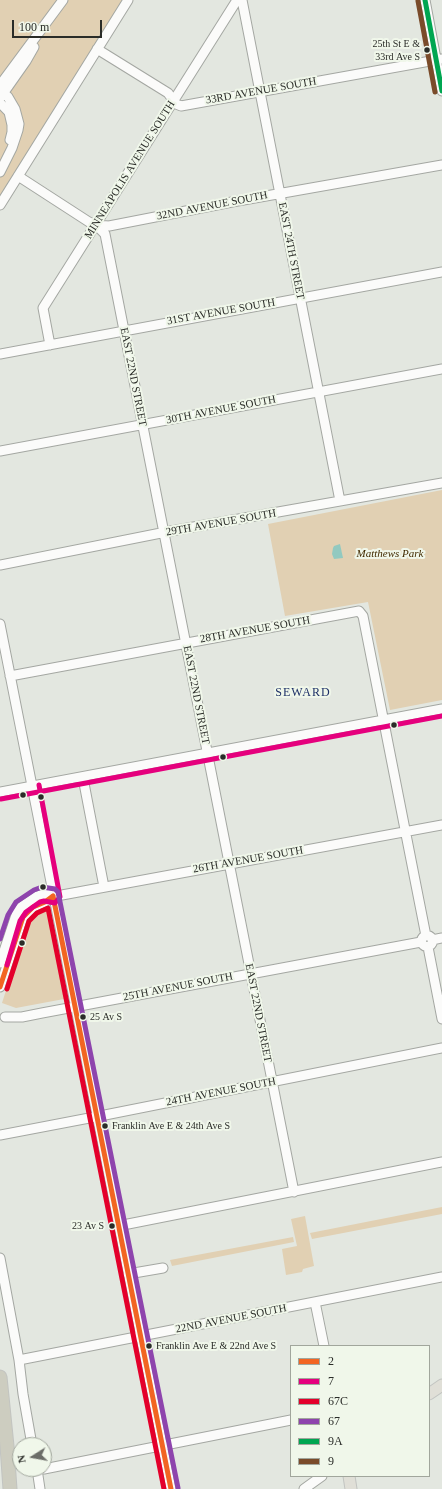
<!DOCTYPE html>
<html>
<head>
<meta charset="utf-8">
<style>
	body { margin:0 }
	#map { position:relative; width:442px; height:1489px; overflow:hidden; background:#e3e7e0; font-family:"Times New Roman",serif }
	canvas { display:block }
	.legend { position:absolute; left:290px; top:1345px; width:140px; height:132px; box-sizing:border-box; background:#f0f7ea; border:1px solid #a1a69c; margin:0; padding:5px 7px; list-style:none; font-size:12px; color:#2a2c28 }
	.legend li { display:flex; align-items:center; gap:8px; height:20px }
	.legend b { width:20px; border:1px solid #a1a69c }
	.north { position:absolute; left:12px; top:1437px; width:40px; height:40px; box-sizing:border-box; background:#f0f7ea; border:1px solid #a1a69c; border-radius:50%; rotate:259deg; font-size:11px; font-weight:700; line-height:16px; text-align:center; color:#2a2c28 }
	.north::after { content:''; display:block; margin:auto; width:14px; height:18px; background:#6b6d68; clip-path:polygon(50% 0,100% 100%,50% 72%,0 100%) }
	.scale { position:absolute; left:12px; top:20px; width:90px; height:18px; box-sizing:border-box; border:2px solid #2a2c28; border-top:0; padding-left:5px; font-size:12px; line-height:14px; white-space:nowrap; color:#2a2c28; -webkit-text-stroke:3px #f0f7ea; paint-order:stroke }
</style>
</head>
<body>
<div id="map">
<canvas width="442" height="1489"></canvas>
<ul class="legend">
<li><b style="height:5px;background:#f26522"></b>2</li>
<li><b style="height:5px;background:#e5007d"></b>7</li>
<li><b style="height:5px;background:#e4002b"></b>67C</li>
<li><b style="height:5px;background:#8e44ad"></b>67</li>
<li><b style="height:5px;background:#00a651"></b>9A</li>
<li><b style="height:5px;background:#7a4b2a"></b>9</li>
</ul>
<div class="north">N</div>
<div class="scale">100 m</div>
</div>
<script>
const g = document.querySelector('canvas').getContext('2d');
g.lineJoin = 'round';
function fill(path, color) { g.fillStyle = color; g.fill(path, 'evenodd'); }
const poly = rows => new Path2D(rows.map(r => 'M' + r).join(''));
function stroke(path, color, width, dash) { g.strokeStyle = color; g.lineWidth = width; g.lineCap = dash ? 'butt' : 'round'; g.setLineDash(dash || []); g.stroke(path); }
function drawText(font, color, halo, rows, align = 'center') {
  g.font = font + ' "Times New Roman",serif'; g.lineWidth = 4; g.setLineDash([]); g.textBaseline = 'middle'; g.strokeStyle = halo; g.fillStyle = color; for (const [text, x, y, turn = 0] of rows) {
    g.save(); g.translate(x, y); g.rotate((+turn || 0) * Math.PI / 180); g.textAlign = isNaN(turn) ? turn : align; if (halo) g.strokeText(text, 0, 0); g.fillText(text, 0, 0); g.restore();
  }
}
const green = poly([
	[0,0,124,0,0,198],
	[442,490,442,700,390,710,368,602,285,616,268,524],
	[42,909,47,909,64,999,16,1008,2,1003,28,922],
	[442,1207,442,1214,312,1239,310,1233],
	[305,1216,314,1266,303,1269,302,1272,286,1275,282,1249,297,1246,291,1219],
	[293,1237,294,1242,172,1266,170,1260]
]);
const water = poly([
	[340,544,343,558,334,559,332,554,333,548,334,546]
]);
const minor = poly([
	[242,0,340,501],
	[425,0,442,91],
	[97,49,168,93,176,104,181,106,442,59],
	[0,85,63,0],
	[0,90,8,97,15,109,19,124,18,130,12,148,0,172],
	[0,98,26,61,34,47],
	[0,103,9,112,12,125,12,132,10,140],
	[18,176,89,222,96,225,109,226,232,202,442,165],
	[0,205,128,0],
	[96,225,105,234,294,1192],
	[50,345,43,308,237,0],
	[0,354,442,272],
	[0,451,442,369],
	[0,565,171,531,442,483],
	[0,624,171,1489],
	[10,676,359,611,363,616,426,936],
	[83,778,104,887],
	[0,792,442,709],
	'421.5 941a5.5 5.5 0 1 1 11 0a5.5 5.5 0 1 1-11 0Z',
	[432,940,442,938],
	[428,947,442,1019],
	[0,963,17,912,21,907,37,896,44,894,53,896,62,895,442,825],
	[0,987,23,917,33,907,45,902,53,896],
	[5,1017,22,1017,42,1013,421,942],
	[0,1135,105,1115,442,1048],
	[118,1226,442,1162],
	[0,1258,19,1360,23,1394,32,1445],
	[128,1274,163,1268],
	[315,1302,324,1346],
	[19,1360,442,1277],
	[37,1469,40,1489],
	[44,1469,291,1420],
	[304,1489,322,1476]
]);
const major = poly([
	[429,1394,442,1385],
	[349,1476,351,1489]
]);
const highway = poly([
	[0,1377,7,1446,10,1489]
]);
const bus1 = poly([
	[53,896,171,1489],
	[0,987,23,917,33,907,45,902,53,896]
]);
const bus2 = poly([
	[1,799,442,716],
	[7,965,20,921,26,912,40,902,44,901,55,903,60,897,39,785]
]);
const bus3 = poly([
	[7,989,29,921,37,913,48,908,164,1489]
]);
const bus4 = poly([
	[0,939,8,915,16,902,34,890,42,887,55,889,58,892,178,1488]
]);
const bus5 = poly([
	[425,0,442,91]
]);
const bus6 = poly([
	[418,1,435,92]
]);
const markers = [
	[427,50,3.5,"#2a2c28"],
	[394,725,3.5,"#2a2c28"],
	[223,757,3.5,"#2a2c28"],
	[23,795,3.5,"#2a2c28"],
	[41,797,3.5,"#2a2c28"],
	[43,887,3.5,"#2a2c28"],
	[22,943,3.5,"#2a2c28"],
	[83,1017,3.5,"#2a2c28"],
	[105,1126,3.5,"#2a2c28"],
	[112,1226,3.5,"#2a2c28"],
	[149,1346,3.5,"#2a2c28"]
];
const busNames = [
	["25th St E &",420,44,"right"],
	["33rd Ave S",420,57,"right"],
	["25 Av S",90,1017],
	["Franklin Ave E & 24th Ave S",112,1126],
	["23 Av S",104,1226,"right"],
	["Franklin Ave E & 22nd Ave S",156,1346]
];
const streetNames = [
	["33RD AVENUE SOUTH",261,91,-10],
	["MINNEAPOLIS AVENUE SOUTH",130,170,-58],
	["32ND AVENUE SOUTH",212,206,-11],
	["EAST 24TH STREET",291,251,79],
	["31ST AVENUE SOUTH",221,312,-10],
	["EAST 22ND STREET",133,377,79],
	["30TH AVENUE SOUTH",221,410,-11],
	["29TH AVENUE SOUTH",221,523,-10],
	["28TH AVENUE SOUTH",255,630,-10],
	["EAST 22ND STREET",196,695,79],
	["26TH AVENUE SOUTH",248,860,-10],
	["25TH AVENUE SOUTH",178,987,-11],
	["EAST 22ND STREET",258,1013,79],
	["24TH AVENUE SOUTH",221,1092,-11],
	["22ND AVENUE SOUTH",231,1319,-11]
];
const parkNames = [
	["Matthews Park",390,554]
];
const neighbourhoodNames = [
	["SEWARD",303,693]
];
fill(green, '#e1d0b3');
fill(water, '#92c9c0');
stroke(minor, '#a4a7a2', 11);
stroke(major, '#c2c4c1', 13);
stroke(highway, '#c2c4c1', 15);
stroke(minor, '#fbfbfa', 9);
stroke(major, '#e0dfd7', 11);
stroke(highway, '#cdcdc0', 13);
stroke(bus1, '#f26522', 5);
stroke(bus2, '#e5007d', 5);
stroke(bus3, '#e4002b', 5);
stroke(bus4, '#8e44ad', 5);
stroke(bus5, '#00a651', 5);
stroke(bus6, '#7a4b2a', 5);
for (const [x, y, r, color] of markers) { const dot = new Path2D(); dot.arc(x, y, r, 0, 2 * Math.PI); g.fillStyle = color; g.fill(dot); stroke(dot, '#f0f7ea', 1.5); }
drawText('10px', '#2a2c28', '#f0f7ea', busNames, 'left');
drawText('11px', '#2a2c28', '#f0f7ea', streetNames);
drawText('italic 11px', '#422b00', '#f0f7ea', parkNames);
g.letterSpacing = '1px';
drawText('12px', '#1d2f66', '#f0f7ea', neighbourhoodNames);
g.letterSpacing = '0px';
</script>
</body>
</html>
